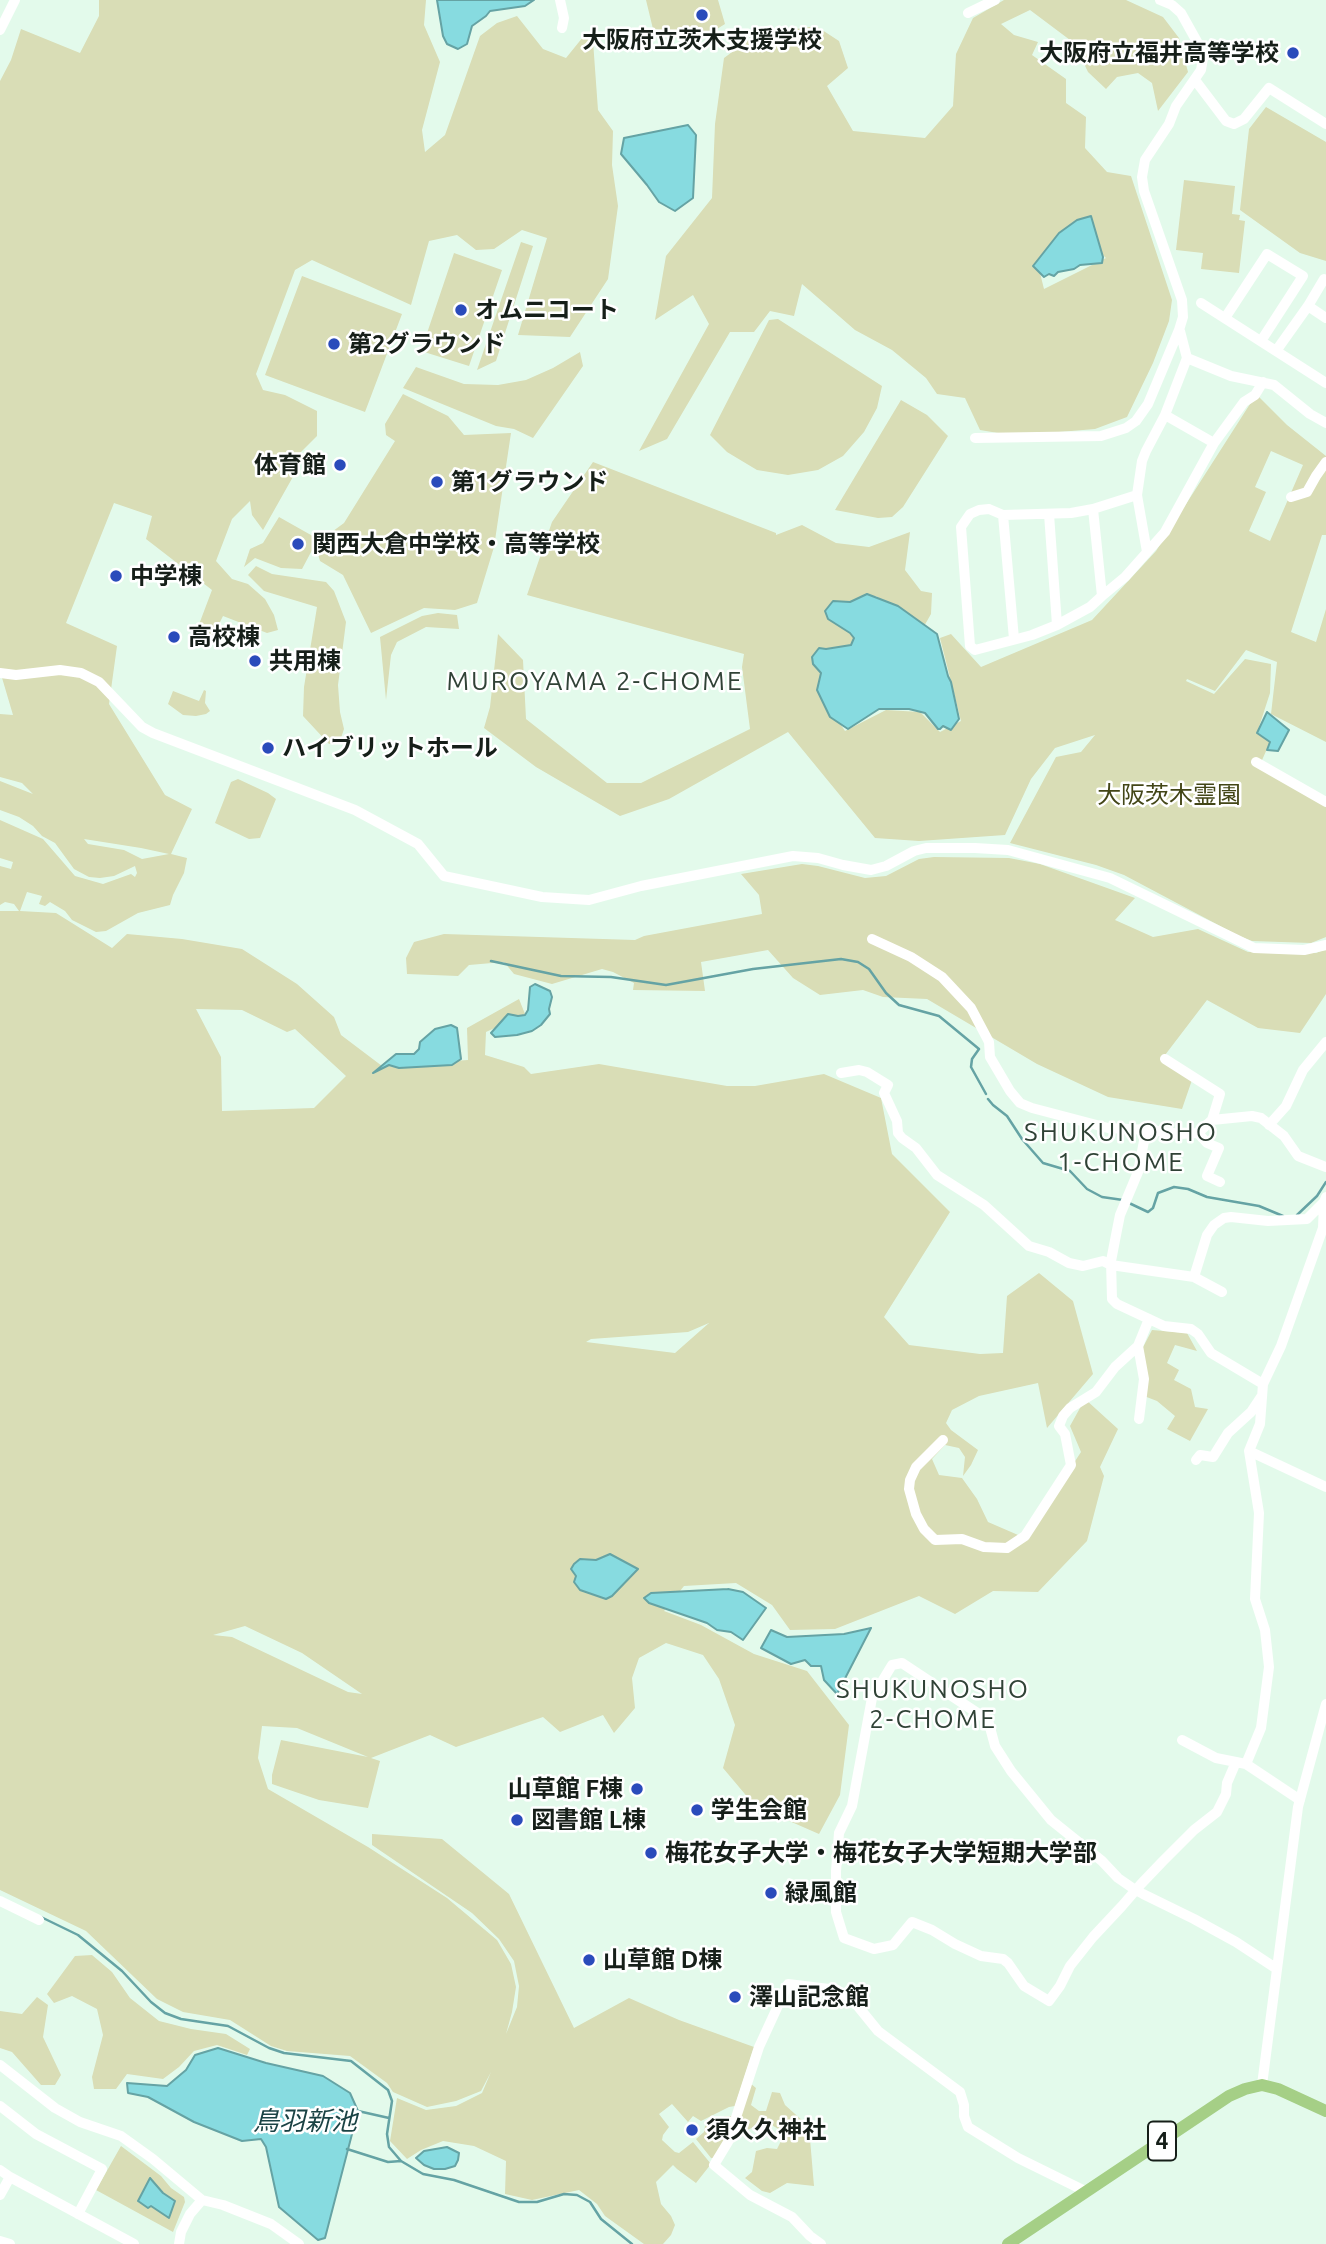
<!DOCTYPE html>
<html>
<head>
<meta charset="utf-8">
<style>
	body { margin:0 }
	canvas { display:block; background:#e3faeb }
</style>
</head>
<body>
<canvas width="1326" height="2244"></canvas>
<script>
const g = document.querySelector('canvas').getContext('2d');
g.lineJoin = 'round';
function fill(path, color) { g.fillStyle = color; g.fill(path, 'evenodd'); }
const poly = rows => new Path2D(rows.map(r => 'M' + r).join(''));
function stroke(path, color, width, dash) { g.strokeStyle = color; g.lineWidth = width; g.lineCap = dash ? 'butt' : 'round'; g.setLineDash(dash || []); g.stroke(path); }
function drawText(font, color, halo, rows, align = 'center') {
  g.font = font + ' Ubuntu,"Noto Sans JP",sans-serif'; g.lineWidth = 5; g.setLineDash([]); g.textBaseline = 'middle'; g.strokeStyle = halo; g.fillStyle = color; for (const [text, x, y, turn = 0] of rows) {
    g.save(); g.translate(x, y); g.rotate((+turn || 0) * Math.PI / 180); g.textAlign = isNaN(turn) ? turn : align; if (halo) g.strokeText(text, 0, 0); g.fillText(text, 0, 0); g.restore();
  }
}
const green = poly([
	[99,0,426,0,424,25,440,62,422,130,425,152,445,135,480,36,497,23,517,16,543,49,566,58,583,37,593,41,598,110,613,131,612,165,618,206,608,279,570,337,518,335,547,238,522,230,494,249,476,250,457,235,429,241,411,305,312,260,295,270,256,374,263,390,285,395,317,411,317,436,278,475,303,459,263,530,252,515,250,501,232,519,216,561,232,579,248,584,265,599,274,615,278,630,267,633,223,616,211,640,195,635,212,590,146,539,152,516,114,503,66,623,117,646,109,704,165,795,192,809,171,854,187,858,184,873,173,895,170,905,138,913,106,931,96,932,72,920,65,911,50,902,45,906,39,904,42,896,27,892,20,911,56,913,112,948,127,934,182,939,242,949,297,984,334,1017,341,1035,382,1066,468,1060,467,1028,519,999,525,1014,486,1032,485,1055,524,1067,531,1074,599,1064,727,1086,755,1086,824,1074,881,1098,892,1154,950,1212,884,1317,909,1345,980,1354,1003,1353,1007,1296,1039,1273,1073,1301,1093,1374,1047,1428,1038,1383,979,1396,952,1410,946,1423,951,1430,978,1450,971,1465,963,1476,965,1457,959,1448,945,1445,932,1459,939,1475,962,1478,977,1499,988,1522,1025,1538,1081,1452,1070,1426,1085,1399,1118,1429,1100,1467,1104,1476,1087,1541,1038,1592,993,1591,955,1614,919,1596,835,1629,790,1630,772,1605,736,1583,684,1586,664,1611,701,1625,754,1654,807,1671,849,1725,840,1795,819,1834,755,1806,723,1768,735,1725,719,1679,703,1655,666,1643,639,1658,632,1678,635,1708,614,1733,603,1715,560,1732,543,1717,456,1747,430,1735,371,1758,380,1761,368,1808,319,1800,272,1784,272,1775,281,1740,368,1757,297,1728,262,1726,258,1758,268,1789,368,1847,447,1898,497,1940,511,1964,516,1987,512,2012,506,2034,517,2007,519,1986,514,1961,499,1939,472,1913,372,1845,372,1834,442,1839,509,1894,574,2028,629,1998,679,2020,754,2047,735,2106,729,2107,701,2121,693,2116,688,2122,672,2104,659,2114,669,2127,663,2135,662,2140,675,2152,679,2153,693,2142,711,2164,696,2183,677,2169,673,2165,656,2182,661,2204,671,2216,675,2225,671,2235,663,2244,644,2244,605,2216,597,2204,579,2190,532,2200,505,2194,506,2161,474,2146,443,2141,421,2150,407,2159,390,2141,397,2098,426,2110,456,2106,482,2093,491,2072,481,2091,456,2101,427,2107,393,2092,387,2083,350,2056,287,2051,271,2046,230,2020,183,2012,157,1999,86,1931,0,1890,0,911,19,911,14,904,5,902,0,905,0,866,11,869,13,862,0,858,0,820,43,839,75,876,103,884,131,874,135,877,137,873,135,866,114,876,100,878,89,877,74,869,55,843,42,836,33,826,19,817,0,810,0,781,33,794,22,783,0,777,0,714,13,715,0,671,0,81,11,60,21,29,80,53,99,16],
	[84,839,141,848,169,854,142,859,124,850,88,844],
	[196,1009,242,1010,287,1032,295,1029,346,1076,314,1108,222,1111,221,1057],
	[709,1323,675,1353,586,1342,591,1339,688,1332],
	[245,1626,302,1653,362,1694,348,1692,232,1637,213,1635],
	[646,0,718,0,725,24,704,37,653,29],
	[1004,0,1126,0,1163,17,1179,38,1188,72,1158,111,1152,83,1138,73,1117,77,1106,89,1088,72,1074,43,1030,10,1001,24,1014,35,1038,42,1032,55,1066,79,1066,103,1086,117,1085,148,1107,172,1131,176,1172,300,1169,321,1153,363,1127,417,1095,429,1059,432,1010,435,980,430,965,398,937,394,926,378,892,350,855,330,802,284,794,316,770,311,754,332,730,332,667,439,639,451,709,324,693,295,655,320,666,256,712,198,715,124,724,58,755,35,816,26,839,41,848,68,827,86,853,131,925,138,953,106,956,54,973,18],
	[1092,244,1106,258,1044,289,1039,269],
	[1266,107,1326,142,1326,261,1300,253,1240,210,1249,129],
	[1184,180,1235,186,1232,214,1240,215,1239,220,1245,221,1239,273,1201,269,1203,253,1176,250],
	[521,242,533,246,496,361,477,370],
	[454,253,502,270,469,366,421,351],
	[302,276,402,314,365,412,265,375],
	[778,319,882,386,877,408,864,432,843,456,818,470,788,475,757,470,727,452,710,435,769,320],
	[580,352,583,366,533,438,514,429,496,426,403,388,416,367,464,384,498,385,526,380,553,368],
	[403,394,448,416,464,435,511,433,494,547,477,603,455,610,424,608,371,633,343,575,320,561,317,551,325,537,344,523,395,441,386,435,385,424],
	[1259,397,1287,425,1326,456,1326,535,1322,535,1291,632,1316,642,1326,609,1326,742,1271,714,1277,662,1246,650,1215,691,1187,679,1186,681,1214,694,1245,659,1271,664,1270,693,1257,733,1270,742,1259,767,1326,807,1326,937,1311,943,1252,941,1239,936,1124,875,1096,865,1010,843,1056,757,1081,752,1095,735,1055,748,1031,779,1005,835,919,841,875,838,788,732,669,799,620,816,536,767,484,728,490,707,498,634,523,660,526,719,607,783,641,783,750,729,742,667,744,654,527,595,552,522,593,462,776,533,776,535,802,525,836,543,869,547,910,532,905,570,921,591,932,593,931,614,923,628,902,626,908,614,901,613,876,596,850,608,829,605,860,642,829,675,819,692,845,731,886,710,920,712,940,732,961,721,940,638,951,634,981,667,1092,620,1156,551,1250,404],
	[1271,451,1303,465,1270,541,1249,531,1266,492,1255,487],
	[901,400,927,415,948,436,903,507,892,517,878,518,835,510],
	[279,517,318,539,302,569,281,568,255,558,244,567,250,549,263,543],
	[256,566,272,574,326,582,334,591,346,622,338,685,340,712,344,729,340,741,329,744,303,716,304,687,317,607,264,591,248,575],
	[438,613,457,615,459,629,426,627,397,642,391,655,386,700,380,637,422,616],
	[204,690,206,691,205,703,210,711,206,714,196,716,183,715,168,704,173,691,199,701],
	[238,779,268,793,276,799,260,838,249,839,215,823,231,782],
	[934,857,1009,858,1040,864,1135,898,1115,920,1153,937,1198,929,1248,952,1316,953,1326,949,1326,994,1300,1033,1258,1028,1207,1000,1162,1059,1192,1080,1182,1109,1108,1097,1037,1064,927,999,883,997,863,990,820,995,793,978,768,950,701,962,705,991,633,990,634,983,613,972,602,969,552,984,514,974,504,962,469,965,458,976,407,974,406,958,414,942,444,934,635,940,644,936,762,914,759,895,741,874,802,864,818,866,865,878,886,876,919,859],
	[1152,1330,1187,1333,1197,1351,1175,1345,1167,1363,1179,1370,1174,1380,1191,1389,1195,1407,1208,1409,1190,1441,1167,1429,1175,1416,1157,1401,1144,1396,1141,1351],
	[92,1955,112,1972,130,1998,159,2021,191,2029,226,2034,250,2049,247,2055,217,2045,194,2051,179,2067,163,2079,127,2074,116,2089,94,2089,92,2077,103,2035,97,2009,72,1996,54,2003,47,1994,75,1956],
	[37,1997,48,2005,43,2037,61,2075,55,2085,41,2085,12,2052,0,2048,0,2011,22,2014],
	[750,2083,756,2088,751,2105,759,2111,766,2111,772,2092,780,2093,785,2105,804,2122,810,2139,814,2186,787,2183,770,2193,762,2191,745,2178,752,2172,756,2151,767,2148,777,2149,785,2133,770,2124,764,2133,757,2133,753,2127,741,2134,735,2133],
	[725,2116,732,2116,724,2141,714,2158,711,2158,696,2139,704,2132,705,2126],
	[121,2146,161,2176,171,2188,184,2197,185,2202,173,2232,96,2190]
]);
const water = poly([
	[437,0,534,0,525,6,490,11,486,16,472,26,467,44,458,49,447,44,443,36,437,0],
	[688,125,696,135,693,198,675,211,659,202,647,185,621,154,624,138,688,125],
	[1091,216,1103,257,1102,263,1080,265,1074,269,1058,272,1054,276,1049,274,1044,277,1033,266,1059,233,1077,220,1091,216],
	[867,594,898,606,937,634,948,676,951,682,959,719,951,730,943,726,940,729,938,729,925,713,909,709,879,709,848,729,830,717,817,690,821,673,813,664,812,657,819,648,826,649,851,645,854,638,850,633,828,619,825,611,833,601,850,602,867,594],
	[1267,712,1289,730,1278,751,1267,750,1270,742,1257,733,1267,712],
	[535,984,550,991,552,997,549,1009,550,1014,541,1025,532,1031,517,1035,495,1037,491,1033,508,1014,518,1016,525,1015,528,1010,530,987,535,984],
	[451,1025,457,1028,461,1059,452,1065,399,1068,389,1065,373,1073,396,1054,414,1054,419,1049,420,1042,435,1029,451,1025],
	[610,1554,638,1569,612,1596,606,1599,580,1590,574,1582,576,1576,571,1569,574,1564,580,1559,596,1560,610,1554],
	[728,1589,743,1592,766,1608,743,1640,731,1632,717,1630,707,1623,649,1603,644,1598,651,1593,728,1589],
	[871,1628,837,1694,824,1680,821,1666,811,1666,805,1660,791,1664,761,1648,771,1630,787,1637,844,1634,871,1628],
	[218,2048,266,2063,323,2076,350,2093,358,2111,325,2238,318,2240,279,2207,266,2147,261,2139,242,2141,194,2122,148,2097,128,2093,127,2083,167,2086,186,2070,195,2055,218,2048],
	[447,2147,459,2153,458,2160,455,2166,445,2169,434,2169,424,2165,416,2158,424,2151,447,2147],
	[150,2178,163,2193,175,2201,169,2218,151,2206,148,2208,138,2201,150,2178]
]);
const stream = poly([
	[491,961,561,976,611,977,666,985,753,969,841,959,858,962,869,969,886,993,899,1005,939,1016,979,1049,972,1059,971,1067,986,1094],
	[988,1099,993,1105,1007,1116,1022,1139,1043,1163,1070,1171,1087,1189,1102,1197,1123,1200],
	[1129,1203,1148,1212,1153,1208,1158,1193,1174,1187,1188,1189,1207,1197,1259,1206,1283,1216],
	[1297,1215,1317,1196,1326,1182],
	[41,1917,78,1935,122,1971,151,2002,165,2013,181,2019,228,2026,269,2048,284,2053,351,2061,388,2090,392,2101,387,2134,389,2147,401,2161,423,2174,454,2180,519,2202,537,2202,564,2194,577,2195,590,2202,601,2219,632,2244],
	[358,2111,389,2118],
	[347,2149,388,2162,401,2161]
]);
const minor = poly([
	[560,0,564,18,562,28],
	[968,13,995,0],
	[0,30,15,0],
	[1195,80,1226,121,1234,124,1244,119,1269,88,1326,124],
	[1201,303,1326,383],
	[1308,306,1326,318],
	[1225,318,1267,254,1303,276,1261,341],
	[1276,351,1308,306,1324,279],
	[1187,358,1231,376,1274,385,1310,414,1326,423],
	[1165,415,1214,443],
	[975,438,1101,436,1126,428,1136,421,1148,404,1179,330,1183,317,1182,300,1144,191,1142,177,1145,160,1169,124,1176,106,1201,70,1203,58,1200,47,1181,13,1172,5,1160,0],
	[1291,497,1307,492,1316,476,1326,462],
	[989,509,1003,515,1071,513,1093,509,1102,596,1090,607,1057,625,1032,635,975,650,970,646,961,527,970,514,979,510,989,509],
	[1093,509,1137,495],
	[1049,514,1057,625],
	[1003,515,1014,639],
	[1147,552,1137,495,1142,461,1146,451,1165,415,1187,358,1180,331],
	[1102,596,1125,577,1165,532,1214,443,1244,402,1255,395,1263,382],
	[0,673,16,675,60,670,81,673,99,682,142,727,153,733,355,810,418,844,444,876,542,897,589,900,641,886,793,856,818,858,843,865,871,870,886,866,914,851,926,848,975,848,1008,850,1110,878,1254,948,1304,950,1326,945],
	[1256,762,1326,802],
	[872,939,911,957,942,977,971,1008,989,1042,990,1057,1010,1091,1020,1103,1032,1108,1108,1128,1150,1130,1180,1134,1198,1133,1212,1120,1252,1116,1261,1118,1284,1136,1298,1156,1326,1167],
	[1165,1059,1220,1094,1212,1120],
	[841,1073,859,1070,867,1072,888,1085,884,1093,897,1121,898,1133,902,1138,916,1148,937,1175,984,1205,1029,1246,1049,1252,1069,1263,1083,1266,1103,1261,1111,1265,1194,1277,1222,1292],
	[1269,1125,1286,1106,1303,1070,1326,1042],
	[1146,1131,1138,1172,1120,1215,1117,1230,1111,1261,1112,1299,1117,1304,1164,1326,1191,1329,1198,1334,1211,1353,1263,1384],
	[1198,1133,1207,1143,1219,1148,1207,1176,1220,1182],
	[1194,1277,1207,1235,1214,1225,1224,1218,1231,1217,1268,1221,1307,1219,1324,1202],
	[1138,1346,1144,1379,1139,1419],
	[943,1440,916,1467,910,1480,909,1489,916,1514,924,1529,935,1540,962,1539,984,1547,1007,1548,1025,1536,1071,1465,1065,1434,1059,1426,1063,1416,1070,1408,1096,1392,1115,1367,1138,1346,1149,1319],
	[1249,1451,1326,1487],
	[1196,1460,1200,1455,1213,1457,1228,1433,1251,1412,1261,1397],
	[1182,1740,1216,1758,1246,1764,1300,1800],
	[1236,1762,1227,1783,1226,1794,1217,1812,1194,1830,1163,1861,1141,1884,1122,1906,1093,1937,1070,1966,1060,1986,1049,2001,1024,1986,1008,1963,1003,1959,981,1956,955,1944,932,1930,912,1922,893,1945,874,1949,844,1938,836,1912,836,1871,839,1833,852,1806,872,1698,892,1665,902,1663,988,1720,995,1746,1011,1771,1051,1820,1102,1861,1118,1878,1134,1889,1143,1894,1194,1919,1236,1942,1277,1969],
	[1246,1764,1261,1728,1269,1667,1265,1630,1255,1599,1259,1513,1249,1451,1260,1424,1263,1384,1281,1346,1323,1228,1324,1202,1326,1197],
	[0,1901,39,1920],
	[0,2065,55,2108,80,2122,121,2136,153,2159,202,2200,223,2205,271,2224,299,2244],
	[1262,2085,1298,1807,1326,1704],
	[0,2106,36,2134,102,2169,78,2214],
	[0,2170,10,2177,134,2244],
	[0,2195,10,2177],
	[0,2241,10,2244],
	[179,2244,181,2232,190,2214,202,2200],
	[821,2244,810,2236,792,2217,750,2195,714,2165,728,2142,759,2047,788,1984,837,1990,852,1999,878,2031,960,2092,964,2105,964,2116,968,2127,1018,2158,1087,2192]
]);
const major = poly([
	[1008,2244,1229,2096,1245,2089,1262,2085,1278,2089,1326,2111]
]);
const markers = [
	[702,15,7,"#2a4bbb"],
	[1293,53,7,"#2a4bbb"],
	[461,310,7,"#2a4bbb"],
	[334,344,7,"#2a4bbb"],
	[340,465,7,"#2a4bbb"],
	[437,482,7,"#2a4bbb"],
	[298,544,7,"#2a4bbb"],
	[116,576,7,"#2a4bbb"],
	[174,637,7,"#2a4bbb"],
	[255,661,7,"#2a4bbb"],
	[268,748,7,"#2a4bbb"],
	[637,1789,7,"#2a4bbb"],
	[697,1810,7,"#2a4bbb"],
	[517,1820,7,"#2a4bbb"],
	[651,1853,7,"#2a4bbb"],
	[771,1893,7,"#2a4bbb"],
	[589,1960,7,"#2a4bbb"],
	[735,1997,7,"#2a4bbb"],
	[692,2130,7,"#2a4bbb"]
];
const shields = [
	[1162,2141,28]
];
const shieldNames = [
	["4",1162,2141]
];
const poiNames = [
	["大阪府立茨木支援学校",702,40,"center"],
	["大阪府立福井高等学校",1279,53,"right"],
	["オムニコート",475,310],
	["第2グラウンド",348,344],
	["体育館",326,465,"right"],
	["第1グラウンド",451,482],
	["関西大倉中学校・高等学校",312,544],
	["中学棟",130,576],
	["高校棟",188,637],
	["共用棟",269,661],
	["ハイブリットホール",282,748],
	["山草館 F棟",623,1789,"right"],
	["学生会館",711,1810],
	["図書館 L棟",531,1820],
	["梅花女子大学・梅花女子大学短期大学部",665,1853],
	["緑風館",785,1893],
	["山草館 D棟",603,1960],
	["澤山記念館",749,1997],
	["須久久神社",706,2130]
];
const parkNames = [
	["大阪茨木霊園",1169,795]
];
const neighbourhoodNames = [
	["MUROYAMA 2-CHOME",595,681],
	["SHUKUNOSHO",1121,1132],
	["1-CHOME",1121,1162],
	["SHUKUNOSHO",933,1689],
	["2-CHOME",933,1719]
];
const waterNames = [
	["鳥羽新池",305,2121]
];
fill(green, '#d9ddb6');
fill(water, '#87dbe0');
stroke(water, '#65a3a4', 2);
stroke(stream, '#65a3a4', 2.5);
stroke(minor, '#fff', 10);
stroke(major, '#a5cf86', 12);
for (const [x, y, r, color] of markers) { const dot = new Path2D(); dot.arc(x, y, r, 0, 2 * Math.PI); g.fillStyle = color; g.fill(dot); stroke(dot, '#fff', 2.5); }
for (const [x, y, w] of shields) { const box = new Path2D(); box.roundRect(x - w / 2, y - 19.5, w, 39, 5); g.fillStyle = '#fff'; g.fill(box); stroke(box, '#161f19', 2); }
drawText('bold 23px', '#161f19', null, shieldNames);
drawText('bold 24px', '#161f19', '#fff', poiNames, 'left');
drawText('24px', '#434617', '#fff', parkNames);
g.letterSpacing = '2px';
drawText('26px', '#304236', '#fff', neighbourhoodNames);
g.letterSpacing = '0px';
drawText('italic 26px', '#1b4345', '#fff', waterNames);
</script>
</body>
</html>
